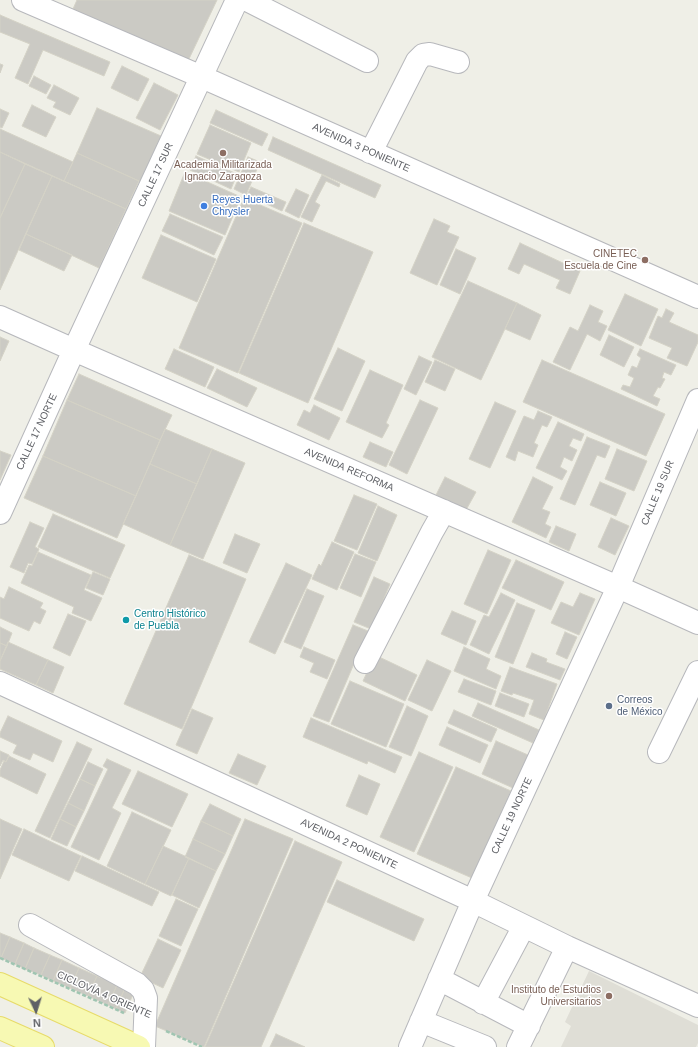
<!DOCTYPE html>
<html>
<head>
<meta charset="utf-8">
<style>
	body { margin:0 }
	#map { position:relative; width:698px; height:1047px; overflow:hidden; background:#efefe7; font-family:Arial,sans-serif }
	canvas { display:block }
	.north { position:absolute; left:16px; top:991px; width:40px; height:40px; -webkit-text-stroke:3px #fff; paint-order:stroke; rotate:176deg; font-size:11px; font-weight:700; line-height:16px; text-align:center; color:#5f6166 }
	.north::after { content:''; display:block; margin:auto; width:14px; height:18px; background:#5f6166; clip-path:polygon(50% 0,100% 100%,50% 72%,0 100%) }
</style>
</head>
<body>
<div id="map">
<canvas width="698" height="1047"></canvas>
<div class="north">N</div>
</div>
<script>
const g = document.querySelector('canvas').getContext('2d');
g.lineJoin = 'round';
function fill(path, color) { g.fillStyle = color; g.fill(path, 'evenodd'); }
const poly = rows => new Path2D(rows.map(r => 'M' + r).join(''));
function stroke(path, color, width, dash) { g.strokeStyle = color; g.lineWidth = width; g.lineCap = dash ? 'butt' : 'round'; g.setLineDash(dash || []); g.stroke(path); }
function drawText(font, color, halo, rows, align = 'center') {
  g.font = font + ' Arial,sans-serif'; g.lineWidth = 3; g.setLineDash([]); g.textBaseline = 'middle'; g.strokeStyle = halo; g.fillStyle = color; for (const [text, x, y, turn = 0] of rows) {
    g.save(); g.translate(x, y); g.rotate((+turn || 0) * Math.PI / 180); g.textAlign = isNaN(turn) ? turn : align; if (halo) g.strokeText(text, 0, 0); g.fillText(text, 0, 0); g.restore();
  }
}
const education = poly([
	[589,971,698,1025,698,1043,696,1047,561,1047,571,1026,565,1022]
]);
const building = poly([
	[77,0,217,0,187,63,73,9,77,0],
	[0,15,110,62,104,76,43,50,28,84,15,78,30,44,0,32,0,15],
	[0,64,3,65,0,73,0,64],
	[122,66,149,79,138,101,111,88,122,66],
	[34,76,51,85,46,94,29,86,34,76],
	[154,83,178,95,160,130,136,118,154,83],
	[54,85,79,98,70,115,53,107,56,102,47,98,54,85],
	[32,105,56,117,46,137,22,126,32,105],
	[97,108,161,136,141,181,139,181,77,153,97,108],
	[0,109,9,113,2,128,0,127,0,109],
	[216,110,268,134,262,146,210,123,216,110],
	[210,125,251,143,239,172,197,154,210,125],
	[0,129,73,162,64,181,0,152,0,129],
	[273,137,381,185,375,198,268,150,273,137],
	[0,152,25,164,0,218,0,152],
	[77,153,139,181,126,209,64,181,77,153],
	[196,156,237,174,231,189,190,170,196,156],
	[248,157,260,162,246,195,234,189,248,157],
	[25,164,52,176,0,290,0,218,25,164],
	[185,172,241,197,225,235,169,211,185,172],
	[322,175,340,184,339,187,326,181,315,202,320,205,312,222,301,217,322,175],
	[52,176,126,209,99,268,26,234,52,176],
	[251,187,286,202,282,211,247,195,251,187],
	[296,189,309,195,299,218,285,211,296,189],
	[244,198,302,223,238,373,179,348,244,198],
	[170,214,223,237,214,255,162,231,170,214],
	[434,219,450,226,447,232,459,237,437,285,410,273,434,219],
	[304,223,373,252,308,403,239,373,304,223],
	[26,234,72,255,64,271,19,250,26,234],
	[161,235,216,259,197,302,142,278,161,235],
	[520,243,580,271,570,294,556,288,560,280,524,264,519,274,508,269,520,243],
	[456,249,476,258,460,294,440,285,456,249],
	[468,281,517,303,481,380,432,357,468,281],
	[625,294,658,309,641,346,608,330,625,294],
	[517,303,541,315,530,340,505,329,517,303],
	[590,305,603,311,598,322,607,326,600,341,587,334,570,370,553,362,570,327,578,331,590,305],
	[666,309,674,313,669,322,698,335,698,342,687,366,667,358,672,348,649,338,658,316,662,318,666,309],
	[609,335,634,347,624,367,600,355,609,335],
	[0,337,9,341,0,361,0,337],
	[338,348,365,361,342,411,314,399,338,348],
	[174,349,214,367,205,387,165,369,174,349],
	[640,349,676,365,671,375,664,372,662,378,665,379,660,388,658,387,653,396,660,399,657,406,621,389,623,385,630,387,634,378,628,375,632,366,637,368,641,358,637,355,640,349],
	[419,356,432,362,416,395,404,389,419,356],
	[435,360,455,369,445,391,425,382,435,360],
	[542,360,665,414,646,456,523,402,542,360],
	[217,369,257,388,247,407,207,388,217,369],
	[370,370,403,385,386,423,389,425,382,438,346,422,370,370],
	[79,374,172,415,160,440,67,400,79,374],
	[67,400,160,440,136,496,43,456,67,400],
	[420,400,438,408,407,474,389,465,420,400],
	[495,402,516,411,490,468,469,459,495,402],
	[314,405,340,418,329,440,297,425,304,410,310,413,314,405],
	[538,411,552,417,547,427,542,425,534,443,538,445,533,457,518,451,515,461,506,457,524,416,534,420,538,411],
	[558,422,584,434,581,441,573,438,569,446,577,450,572,461,564,457,560,467,567,471,562,480,536,468,558,422],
	[165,429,212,449,197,484,150,464,165,429],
	[587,437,610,446,605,458,597,455,575,505,560,499,587,437],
	[370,442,393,452,386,467,363,457,370,442],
	[212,449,245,463,203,559,170,545,212,449],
	[617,449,647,461,634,491,605,479,617,449],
	[0,451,11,455,0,480,0,451],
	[43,456,136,496,117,538,24,498,43,456],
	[150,464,197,484,170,545,123,524,150,464],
	[445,477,476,492,466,510,436,495,445,477],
	[533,477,553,487,542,509,550,512,545,524,551,527,546,538,512,522,533,477],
	[600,482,626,493,616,516,590,505,600,482],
	[354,495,377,504,357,550,334,541,354,495],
	[378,506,397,515,377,561,358,553,378,506],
	[53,514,125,545,110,578,38,547,53,514],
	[611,518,629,526,615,555,598,547,611,518],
	[30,522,44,528,35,547,39,549,32,564,28,563,24,573,10,567,30,522],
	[556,526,576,534,569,551,549,542,556,526],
	[235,534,260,544,247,573,223,563,235,534],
	[332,542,354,552,337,590,312,579,319,564,321,566,332,542],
	[488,550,511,560,487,614,464,604,488,550],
	[38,552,91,575,84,590,102,598,91,621,72,613,74,607,21,583,29,565,32,566,38,552],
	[355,554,376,562,361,597,340,588,355,554],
	[189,555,246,579,182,729,124,704,189,555],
	[516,560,564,582,551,610,502,588,516,560],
	[286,563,312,575,275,654,249,642,286,563],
	[93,572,110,579,103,595,86,588,93,572],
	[374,577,390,584,371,629,354,622,374,577],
	[9,587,43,603,40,608,46,611,40,624,34,621,29,631,0,618,0,597,4,599,9,587],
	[307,589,324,596,301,649,284,642,307,589],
	[501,593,515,600,489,654,470,645,484,615,489,617,501,593],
	[580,593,595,599,579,635,551,623,561,602,573,607,580,593],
	[517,603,535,610,513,664,495,657,517,603],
	[452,611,476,621,466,645,441,634,452,611],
	[68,614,86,621,70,656,53,648,68,614],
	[353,625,368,631,329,722,313,716,353,625],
	[0,627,12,633,7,646,0,643,0,627],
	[565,632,577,637,567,659,556,654,565,632],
	[8,642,48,660,36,685,0,669,0,661,8,642],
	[0,643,7,646,0,661,0,643],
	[304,647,335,660,327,679,310,672,314,663,300,657,304,647],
	[464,647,490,659,486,669,501,676,496,689,454,671,464,647],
	[532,653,547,659,546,662,565,669,560,680,526,667,532,653],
	[375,655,417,675,405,701,363,681,375,655],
	[48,660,64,667,53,693,36,685,48,660],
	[427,660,451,671,432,711,408,700,427,660],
	[510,667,557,684,544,720,529,714,534,700,513,693,512,695,501,691,510,667],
	[464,679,496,691,491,705,458,692,464,679],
	[350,681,404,704,386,747,331,724,350,681],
	[500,693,529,704,524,717,495,706,500,693],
	[478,703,539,730,533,743,472,716,478,703],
	[407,706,428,716,411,756,389,747,407,706],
	[192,709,213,718,197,754,176,745,192,709],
	[454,710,497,729,491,742,448,723,454,710],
	[8,716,62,741,53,762,33,753,30,760,13,753,17,745,0,737,0,733,8,716],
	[311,718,402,757,395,773,368,761,367,764,303,737,311,718],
	[447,727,488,745,480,763,439,745,447,727],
	[496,741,528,755,513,788,482,774,496,741],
	[77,742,92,749,50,838,35,831,77,742],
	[0,751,9,755,6,762,3,760,0,766,0,751],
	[419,752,453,767,414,852,380,837,419,752],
	[238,754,266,766,257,785,229,773,238,754],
	[9,756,46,774,37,794,0,776,0,770,4,761,6,762,9,756],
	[107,759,131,770,112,808,121,813,99,860,71,847,108,769,103,766,107,759],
	[88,762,103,769,95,786,80,779,88,762],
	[456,767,511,791,472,878,417,854,456,767],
	[138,771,188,794,172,827,122,804,138,771],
	[359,775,380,784,367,815,346,806,359,775],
	[80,779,95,786,84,811,68,803,80,779],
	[68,803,84,811,76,827,60,819,68,803],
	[210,804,241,819,233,836,201,821,210,804],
	[132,812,171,830,145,884,107,866,132,812],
	[0,819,22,829,0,879,0,819],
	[60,819,76,827,67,846,51,839,60,819],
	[245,819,293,839,204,1047,155,1026,245,819],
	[201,821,233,836,225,854,193,839,201,821],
	[24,829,81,856,69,881,12,855,24,829],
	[193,839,225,854,216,871,185,857,193,839],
	[295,841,342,862,261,1047,205,1047,295,841],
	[163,846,189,858,171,896,145,884,163,846],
	[82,856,159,892,152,906,75,871,82,856],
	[189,858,216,871,199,908,172,895,189,858],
	[337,880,424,919,414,941,327,902,337,880],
	[176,899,198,909,181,946,159,936,176,899],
	[0,933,10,937,1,958,0,957,0,933],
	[10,937,24,943,15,964,1,958,10,937],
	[158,939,181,950,163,988,140,977,158,939],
	[24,943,34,948,25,969,15,964,24,943],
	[34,948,50,955,41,975,25,969,34,948],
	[50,955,62,960,53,981,41,975,50,955],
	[62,960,79,968,70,988,53,981,62,960],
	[79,968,97,976,88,996,70,988,79,968],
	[97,976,117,985,108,1005,88,996,97,976],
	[117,985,125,988,116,1009,108,1005,117,985],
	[125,988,134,992,125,1013,116,1009,125,988],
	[276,1034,305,1047,270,1047,276,1034]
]);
const path = poly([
	[0,958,124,1013],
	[166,1031,202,1047]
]);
const minor = poly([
	[23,0,202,77,698,297],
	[247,0,367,61],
	[370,152,376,142,417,61,423,55,430,54,458,62],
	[0,317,74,350,618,587,698,623],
	[0,513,74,350,237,0],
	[365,662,432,532,444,511],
	[0,683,473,901,567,947,698,1006],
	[659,752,698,672],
	[30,925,137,984,143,990,146,998,144,1047],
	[439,979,529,1026],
	[483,1003,524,926],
	[421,1021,485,1047],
	[410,1047,473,901,618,587,698,400],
	[518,1047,567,947]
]);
const major = poly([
	[0,984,139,1047],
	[0,1028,43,1047]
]);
const markers = [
	[223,153,4,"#8d6e63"],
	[204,206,4,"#3f7fe0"],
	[645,260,4,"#8d6e63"],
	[126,620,4,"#0f9aa8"],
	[609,706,4,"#5c6f8a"],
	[609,996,4,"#8d6e63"]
];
const streetNames = [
	["AVENIDA 3 PONIENTE",361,148,24],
	["CALLE 17 SUR",156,175,-65],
	["CALLE 17 NORTE",37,432,-65],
	["AVENIDA REFORMA",349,470,23],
	["CALLE 19 SUR",658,493,-67],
	["CALLE 19 NORTE",512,816,-65],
	["AVENIDA 2 PONIENTE",349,844,25],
	["CICLOVÍA 4 ORIENTE",104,995,24]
];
const educationNames = [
	["Academia Militarizada",223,165,"center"],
	["Ignacio Zaragoza",223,177,"center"],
	["CINETEC",637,254],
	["Escuela de Cine",637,266],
	["Instituto de Estudios",601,990],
	["Universitarios",601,1002]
];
const shopNames = [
	["Reyes Huerta",212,200],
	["Chrysler",212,212]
];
const cultureNames = [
	["Centro Histórico",134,614],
	["de Puebla",134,626]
];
const serviceNames = [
	["Correos",617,700],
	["de México",617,712]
];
fill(education, '#dfded6');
fill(building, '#cbcac4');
stroke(building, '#d4d2c6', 1);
stroke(minor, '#b7b8bc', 24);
stroke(major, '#e7db69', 24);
stroke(path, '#a0c5b2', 2.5, [4, 2]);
stroke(minor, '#fff', 22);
stroke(major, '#f7f9b3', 22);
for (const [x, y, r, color] of markers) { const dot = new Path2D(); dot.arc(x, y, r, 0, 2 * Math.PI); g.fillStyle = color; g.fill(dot); stroke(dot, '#fff', 1.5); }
drawText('10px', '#5f6166', '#fff', streetNames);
drawText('10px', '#785e54', '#fff', educationNames, 'right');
drawText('10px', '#366cbe', '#fff', shopNames, 'left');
drawText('10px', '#0d838f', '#fff', cultureNames, 'left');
drawText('10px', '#4e5e75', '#fff', serviceNames, 'left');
</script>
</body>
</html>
